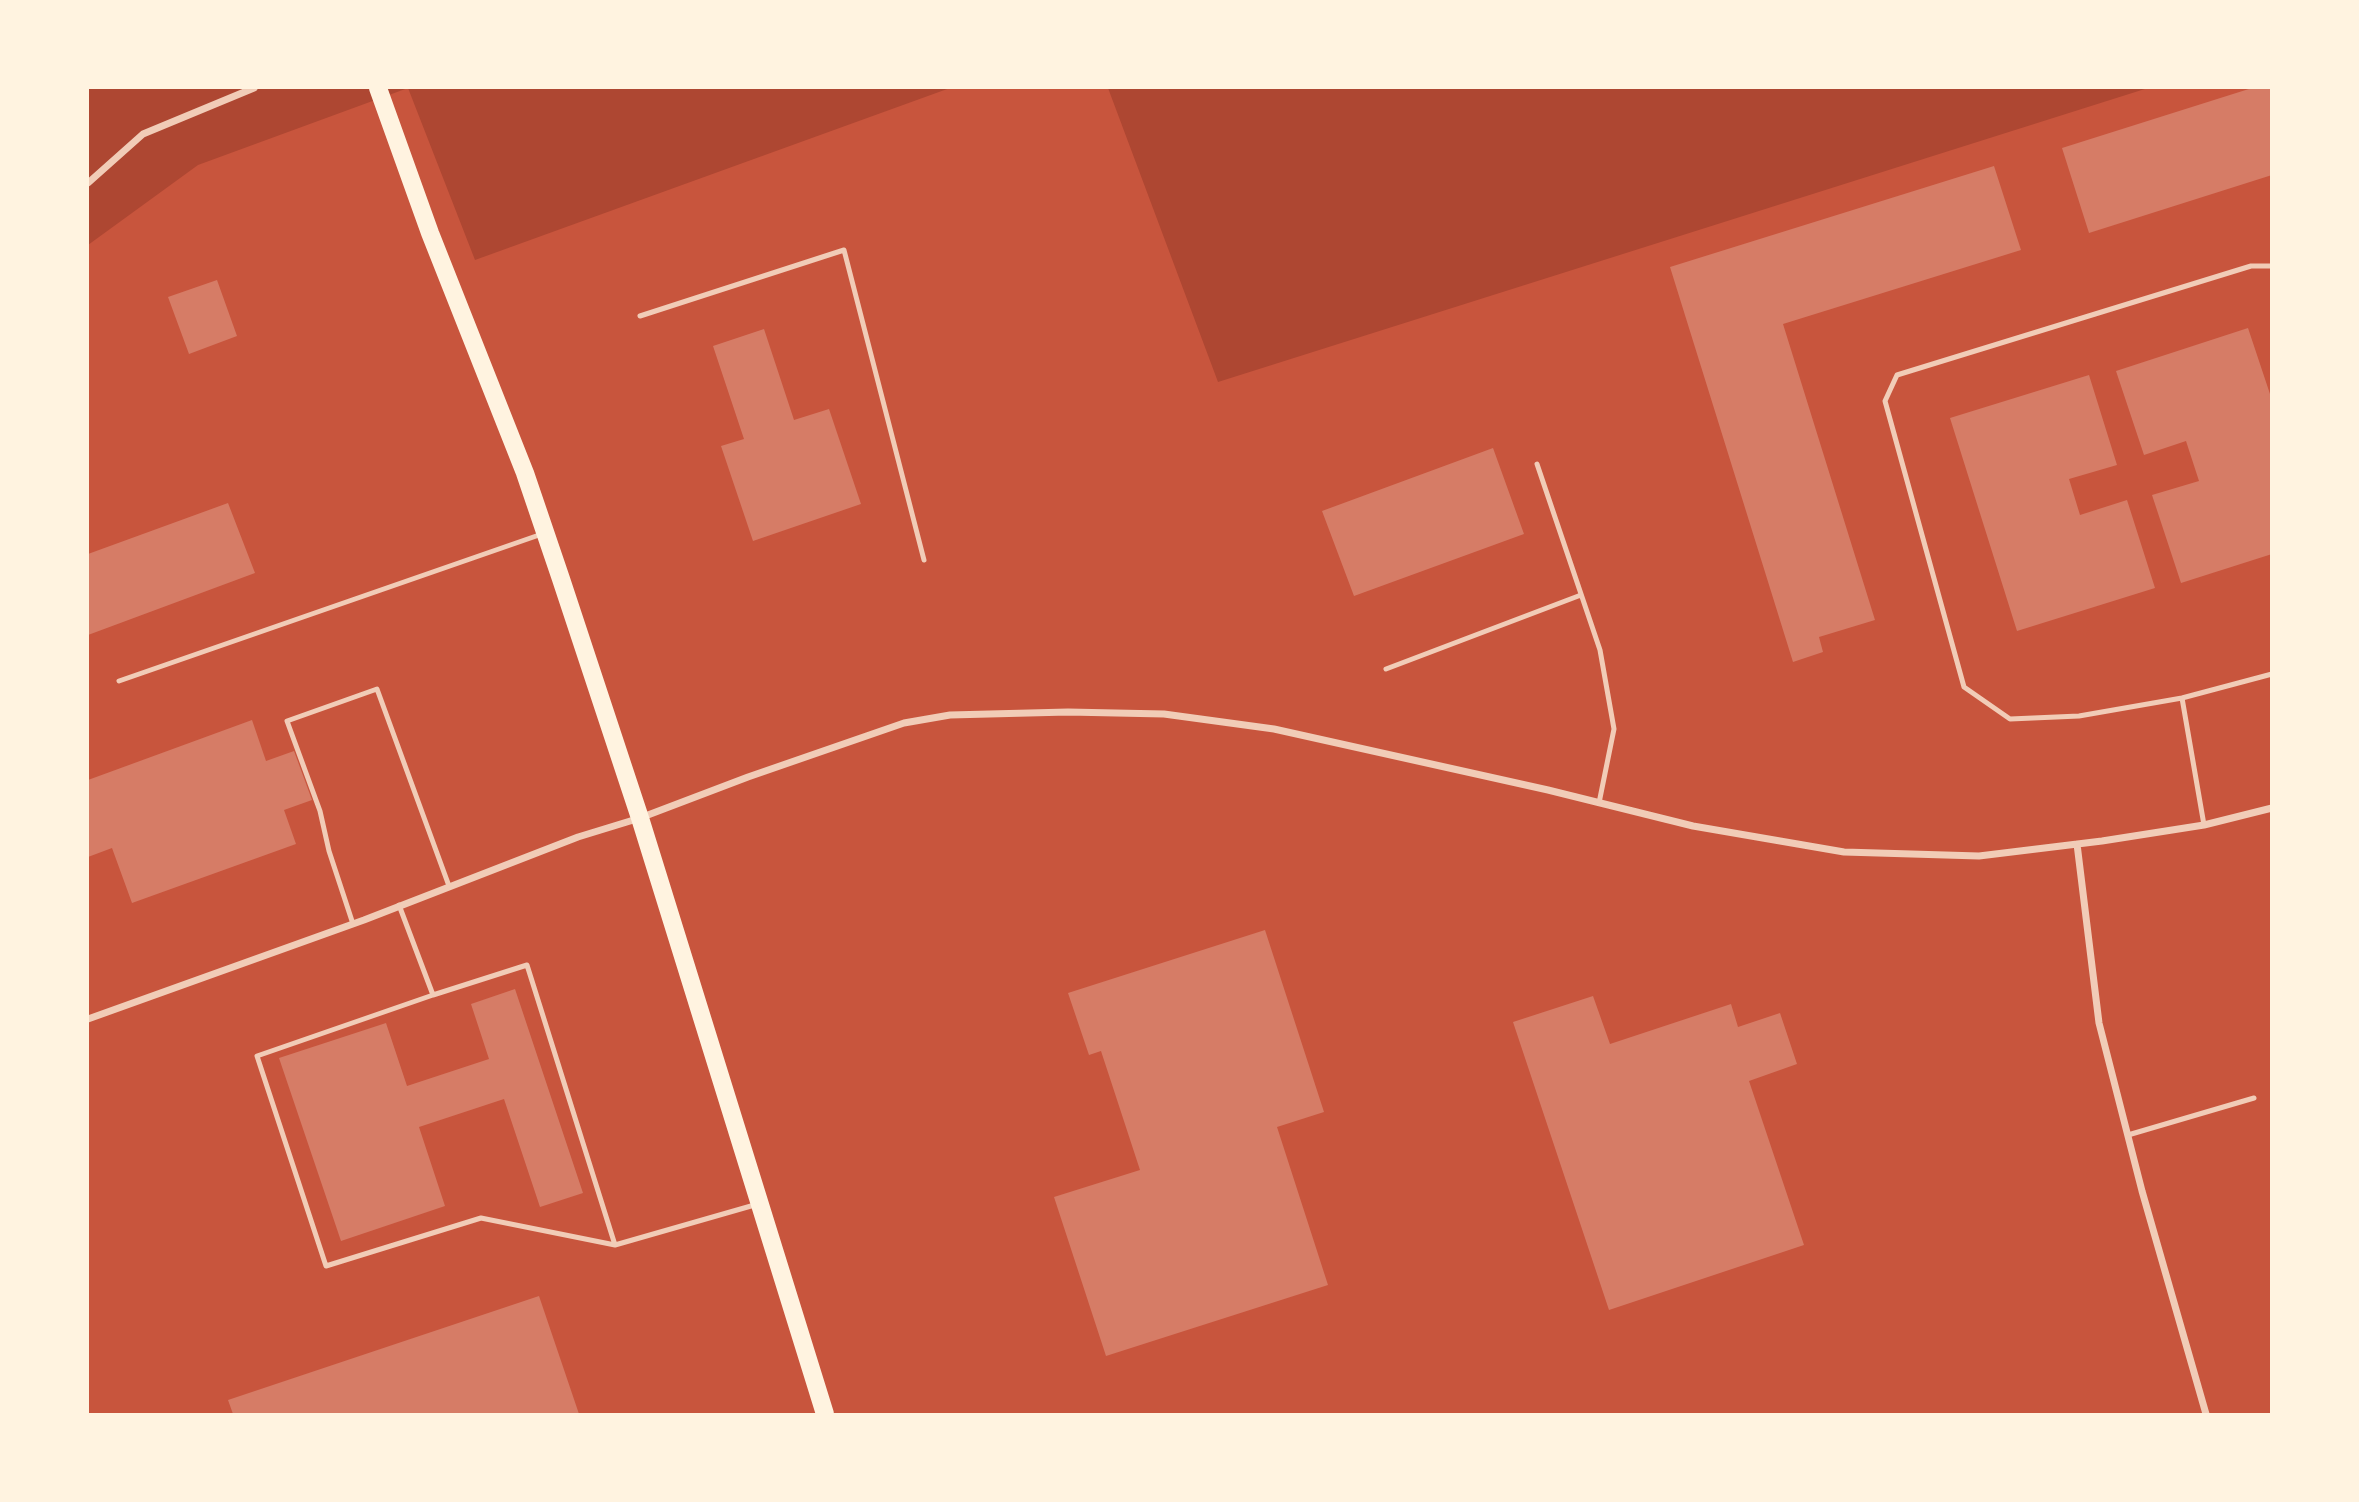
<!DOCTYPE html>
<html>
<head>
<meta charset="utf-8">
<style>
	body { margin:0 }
	#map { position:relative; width:2359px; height:1502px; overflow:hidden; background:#c8553d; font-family:"Asap Condensed",sans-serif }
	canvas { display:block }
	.frame { position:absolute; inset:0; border:89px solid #fff3e0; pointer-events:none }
</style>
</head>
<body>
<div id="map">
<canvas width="2359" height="1502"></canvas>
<div class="frame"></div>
</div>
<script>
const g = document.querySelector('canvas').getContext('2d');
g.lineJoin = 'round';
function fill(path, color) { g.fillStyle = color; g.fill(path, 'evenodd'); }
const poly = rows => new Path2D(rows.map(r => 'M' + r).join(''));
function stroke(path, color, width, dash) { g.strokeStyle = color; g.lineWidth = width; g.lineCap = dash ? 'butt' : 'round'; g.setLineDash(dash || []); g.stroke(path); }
const green = poly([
	[88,88,950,88,475,260,408,88,198,165,88,245],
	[1108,88,2148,88,1218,382]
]);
const building = poly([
	[2252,88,2272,88,2272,175,2089,233,2062,148],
	[1994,166,2021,250,1783,324,1875,620,1819,637,1823,652,1793,662,1670,267],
	[217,280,237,336,189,354,168,297],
	[2248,328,2272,400,2272,554,2181,583,2152,495,2199,481,2186,441,2144,455,2116,371],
	[764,329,794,420,829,409,861,504,753,541,721,446,744,439,713,346],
	[2089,375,2117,465,2069,479,2080,515,2127,500,2155,588,2017,631,1950,418],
	[1493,448,1524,534,1354,596,1322,511],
	[228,503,255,573,88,635,88,554],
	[252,720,266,761,294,751,312,800,284,810,296,844,132,903,112,848,88,857,88,780],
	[1265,930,1324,1112,1277,1127,1328,1285,1106,1356,1054,1197,1140,1170,1101,1051,1089,1055,1068,993],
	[515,989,583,1193,540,1207,504,1099,419,1127,445,1206,341,1241,279,1058,386,1023,407,1086,489,1059,471,1004],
	[1593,996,1610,1044,1731,1004,1738,1027,1780,1013,1797,1064,1749,1081,1804,1245,1609,1310,1513,1022],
	[539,1296,579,1414,233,1414,228,1400]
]);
const service = poly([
	[2272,266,2251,266,1897,375,1885,401,1964,687,2010,719,2079,716,2182,698,2272,674],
	[640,316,844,250,924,560],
	[1537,464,1600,650,1614,729,1599,803],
	[1386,669,1581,595],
	[119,681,542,534],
	[2182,698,2204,825],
	[399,905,433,995,527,965,615,1245,758,1204],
	[353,924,329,851,320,811,287,721,377,689,449,886],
	[433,995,257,1056,326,1266,481,1218,615,1245],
	[2128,1135,2254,1098]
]);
const minor = poly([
	[88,183,143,134,254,88],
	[2077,844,2099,1023,2142,1191,2206,1414],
	[88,1019,364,920,578,837,640,818,748,777,904,723,950,715,1068,712,1164,714,1274,729,1548,790,1693,826,1844,852,1979,856,2102,841,2204,825,2272,808]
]);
const primary = poly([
	[378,88,430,233,525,473,561,579,640,818,825,1414]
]);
fill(green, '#ae4732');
fill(building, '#d67c66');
stroke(service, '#f1ccb7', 5);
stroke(minor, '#f1ccb7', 7);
stroke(primary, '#fff3e0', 18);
</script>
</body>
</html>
